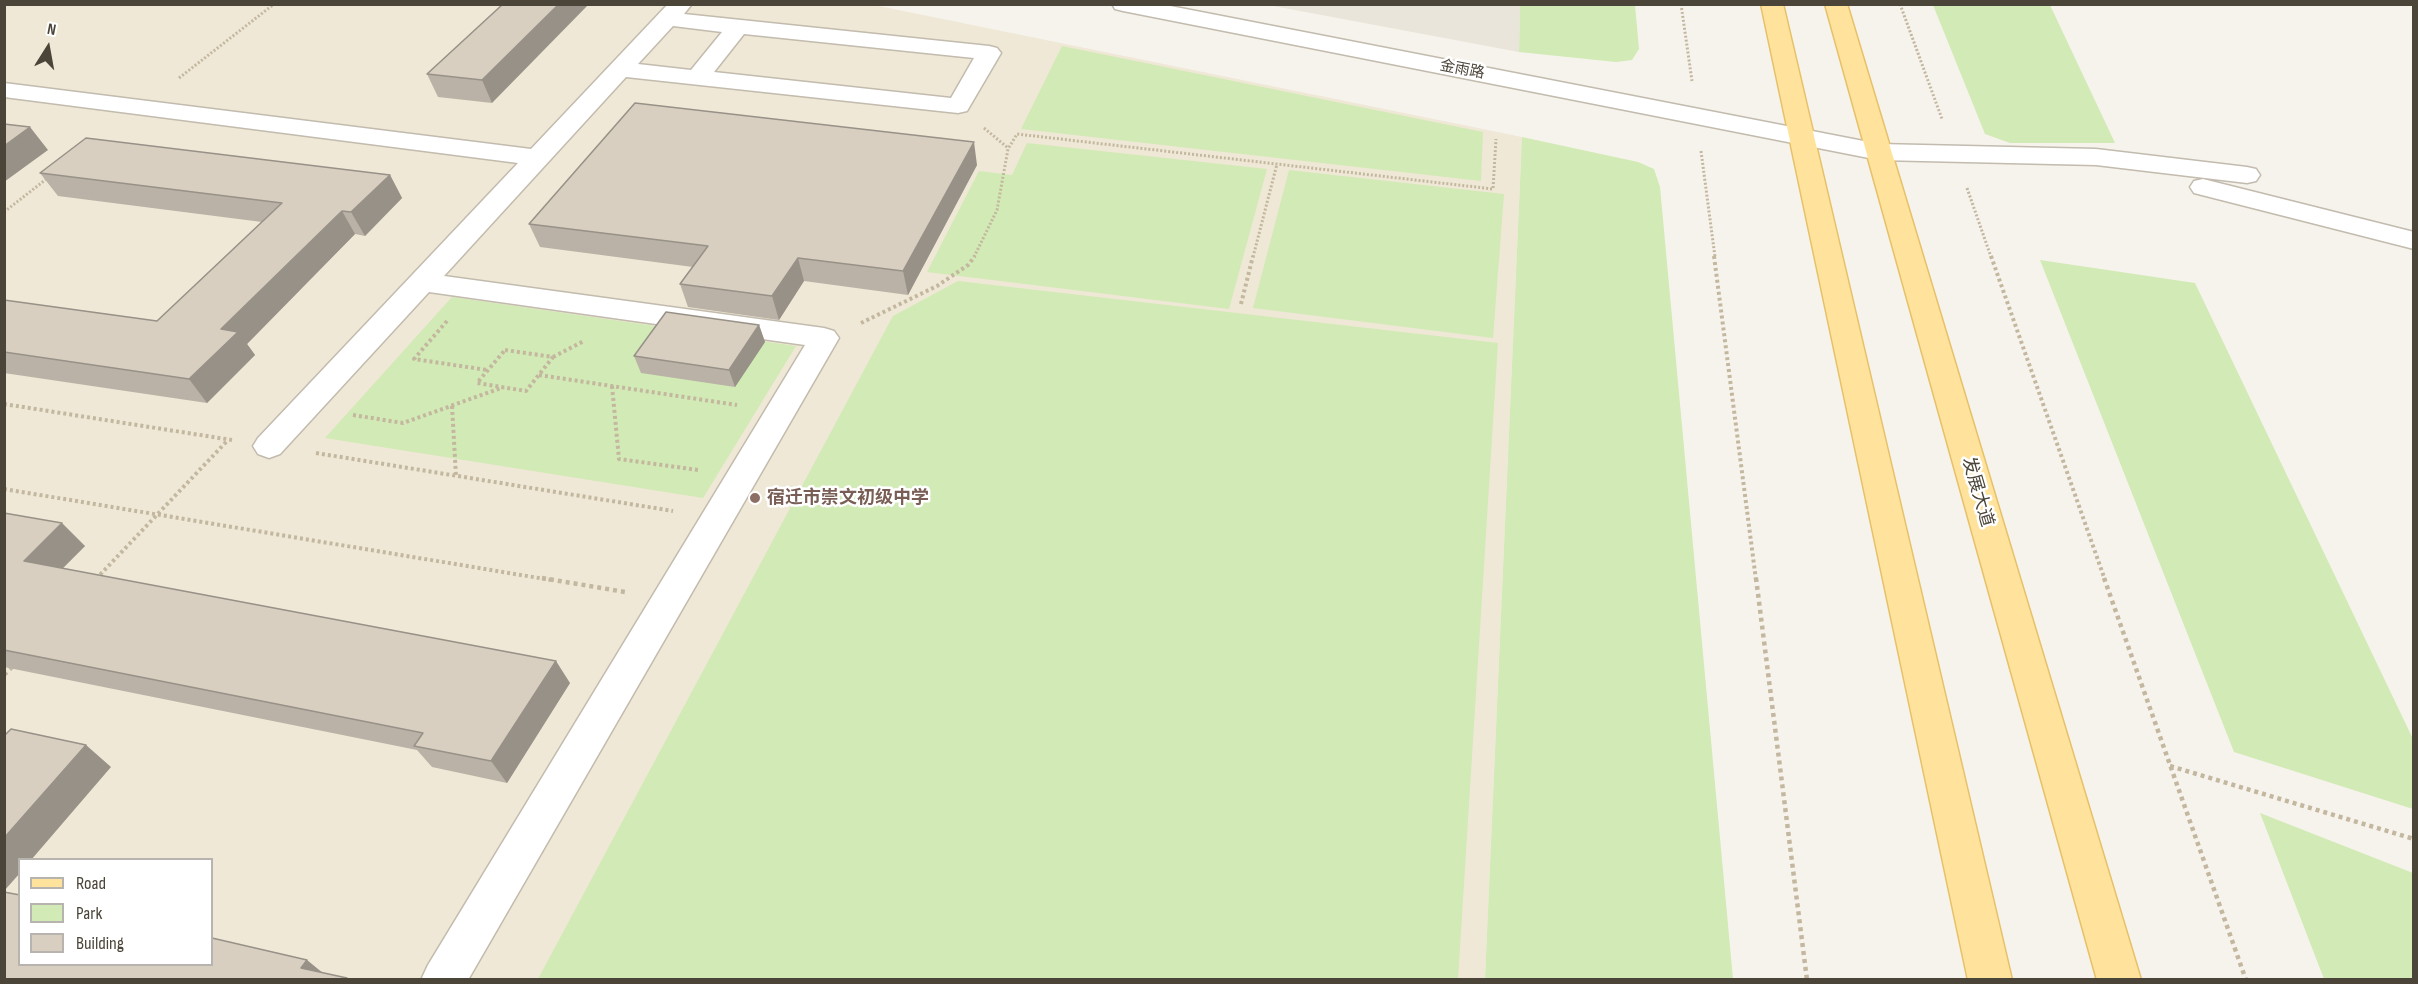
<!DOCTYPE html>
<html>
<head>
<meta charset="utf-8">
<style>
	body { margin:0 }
	#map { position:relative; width:2418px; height:984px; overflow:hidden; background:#f6f3ec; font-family:"Sofia Sans Condensed",sans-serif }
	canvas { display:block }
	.frame { position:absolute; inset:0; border:6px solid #4b4439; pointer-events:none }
	.legend { position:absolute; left:18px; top:858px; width:195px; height:108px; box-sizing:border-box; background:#fff; border:2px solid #b7b4b0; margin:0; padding:8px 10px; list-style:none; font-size:18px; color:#4b4439 }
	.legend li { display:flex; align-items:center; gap:12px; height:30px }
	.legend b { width:30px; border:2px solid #b7b4b0 }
	.north { position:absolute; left:18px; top:18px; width:60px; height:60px; -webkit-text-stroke:4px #fff; paint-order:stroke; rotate:11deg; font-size:16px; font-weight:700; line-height:24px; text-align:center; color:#4b4439 }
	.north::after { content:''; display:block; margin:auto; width:21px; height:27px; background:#4b4439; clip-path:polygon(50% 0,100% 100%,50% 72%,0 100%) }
</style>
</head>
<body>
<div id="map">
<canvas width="2418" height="984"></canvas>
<div class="frame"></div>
<ul class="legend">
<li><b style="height:8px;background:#ffe39c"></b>Road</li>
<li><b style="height:16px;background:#d2eab5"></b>Park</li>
<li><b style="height:16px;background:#d8cfc1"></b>Building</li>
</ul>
<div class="north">N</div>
</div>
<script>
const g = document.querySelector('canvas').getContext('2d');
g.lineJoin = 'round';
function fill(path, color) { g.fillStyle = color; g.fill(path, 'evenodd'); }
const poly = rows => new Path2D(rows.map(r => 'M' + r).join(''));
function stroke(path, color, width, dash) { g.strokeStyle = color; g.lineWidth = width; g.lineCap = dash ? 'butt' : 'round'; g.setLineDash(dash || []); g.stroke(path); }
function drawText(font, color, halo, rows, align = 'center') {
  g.font = font + ' "Sofia Sans Condensed","Noto Sans SC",sans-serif'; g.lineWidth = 5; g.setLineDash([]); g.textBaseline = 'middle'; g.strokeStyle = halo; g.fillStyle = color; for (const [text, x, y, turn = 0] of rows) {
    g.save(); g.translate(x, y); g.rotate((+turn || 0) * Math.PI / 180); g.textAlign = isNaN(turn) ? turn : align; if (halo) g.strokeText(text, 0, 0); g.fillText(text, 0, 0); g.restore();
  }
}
const residential = poly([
	[1268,5,1520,5,1519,52]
]);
const education = poly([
	[5,5,874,5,1522,137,1485,979,5,980],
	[20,860,212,860,212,964,20,964]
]);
const green = poly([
	[1520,5,1635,5,1639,49,1632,60,1616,62,1519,52],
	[1933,5,2050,5,2115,143,2010,143,1985,134],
	[1062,46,1483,132,1481,181,1021,129],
	[1522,137,1638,162,1654,169,1660,187,1733,979,1485,979],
	[1027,143,1267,169,1229,309,927,272,979,171,1012,175],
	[1289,170,1504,194,1493,338,1253,308],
	[2040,260,2195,283,2413,739,2413,809,2234,752],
	[958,281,1498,343,1458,979,538,979,893,316],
	[452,297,796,346,703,498,325,438],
	[2260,813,2413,873,2413,979,2324,979]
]);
const pathFar2 = poly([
	[1681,4,1692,81],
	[1900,4,1942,119],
	[179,78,274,4],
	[984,128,1008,148],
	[1701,151,1715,257],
	[1967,188,1991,257],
	[4,212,49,177],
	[974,257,997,210,1008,149,1017,134,1493,189,1496,139],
	[1253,257,1277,164]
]);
const pathFar1 = poly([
	[1714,256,1756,580],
	[1991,256,2105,580],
	[1241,304,1253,256],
	[447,321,414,359,487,370],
	[861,323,937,286,968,265,975,256],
	[505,350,553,357,526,391,477,383,505,350],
	[553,357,584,341],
	[539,375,737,405],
	[612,386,619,459,698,470],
	[4,404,232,440],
	[452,406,456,476],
	[353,415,403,423,504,387],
	[316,453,673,511],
	[4,489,551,580],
	[96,579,228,440]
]);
const path = poly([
	[542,578,625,592],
	[1756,578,1807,980],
	[2104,578,2246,980],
	[4,675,12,667],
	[2170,766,2414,839]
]);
const minor = poly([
	[668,4,692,4,684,14,989,46,997,48,1001,53,967,111,958,113,626,77,444,276,824,328,834,331,839,338,468,980,421,980,428,965,805,345,429,292,280,454,269,458,258,454,253,446,258,438,518,163,4,97,4,83,531,149,668,4],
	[673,26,722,32,691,70,638,64,673,26],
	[744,34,974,58,951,98,714,72,744,34],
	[1112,4,1160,4,1879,144,2096,149,2247,167,2256,169,2260,175,2256,181,2247,183,2096,165,1879,160,1123,11,1115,9,1112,4],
	[2203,179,2414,232,2414,249,2194,193,2190,187,2194,181,2203,179]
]);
const major = poly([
	[1761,4,1783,4,2012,980,1968,980,1761,4],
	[1825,4,1847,4,2141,980,2097,980,1825,4]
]);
const wall = poly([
	[503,4,492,103,438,97,427,74],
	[977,165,908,295,804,281,779,320,688,307,680,284,693,267,540,247,529,224],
	[40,173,390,175,402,198,365,236,355,234,247,344,255,355,207,403,4,373,4,300,157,321,262,222,58,196],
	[759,325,765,342,735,387,641,373,634,356],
	[4,513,85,546,62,569,570,683,507,783,432,767,417,750,4,667]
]);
const shadedWall = poly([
	[559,4,589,4,492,103,482,80],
	[30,127,48,150,4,182,4,146],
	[974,142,977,165,908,295,903,271],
	[390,175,402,198,365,236,351,212],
	[342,211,355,234,247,344,255,355,207,403,189,379,221,329],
	[798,258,804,281,779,320,772,296],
	[759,325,765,342,735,387,729,370],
	[62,523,85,546,47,584,24,561],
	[556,661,570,683,507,783,491,761],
	[86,745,111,767,31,860,20,860,20,873,4,891,4,838],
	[307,960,329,978,301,968]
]);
const building = poly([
	[503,4,559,4,482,80,427,74,503,4],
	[635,103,974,142,903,271,798,258,772,296,680,284,708,246,529,224,635,103],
	[4,124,30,127,4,146,4,124],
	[86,138,390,175,351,212,342,211,221,329,238,332,189,379,4,352,4,300,157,321,282,203,40,173,86,138],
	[666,312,759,325,729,370,634,356,666,312],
	[4,513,62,523,24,561,556,661,491,761,414,746,423,733,4,650,4,513],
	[11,729,86,745,4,838,4,736,11,729],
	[4,892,20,895,20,964,212,964,212,938,307,960,301,968,347,978,346,980,4,980,4,892]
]);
const markers = [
	[755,498,6,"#8d6e63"]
];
const farStreetnames = [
	["金雨路",1462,70,11]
];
const streetNames = [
	["发展大道",1977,492,74]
];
const educationNames = [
	["宿迁市崇文初级中学",767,498]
];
fill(residential, '#eae5da');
fill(education, '#efe8d6');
fill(green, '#d2eab5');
stroke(minor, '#c2bbae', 3);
stroke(major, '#e6c16a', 3);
stroke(pathFar2, '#c4b79f', 3, [2, 2]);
stroke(pathFar1, '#c4b79f', 4, [3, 3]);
stroke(path, '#c4b79f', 4.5, [4, 4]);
fill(minor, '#fff');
fill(major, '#ffe39c');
fill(wall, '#bab2a6');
fill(shadedWall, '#979187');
fill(building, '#d8cfc1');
stroke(building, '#979187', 1.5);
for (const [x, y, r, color] of markers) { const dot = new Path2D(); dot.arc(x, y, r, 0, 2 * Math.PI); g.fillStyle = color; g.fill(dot); stroke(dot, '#fff', 2); }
drawText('15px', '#4b4439', '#fff', farStreetnames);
drawText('18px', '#4b4439', '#fff', streetNames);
drawText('bold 18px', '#785e54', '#fff', educationNames, 'left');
</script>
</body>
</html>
